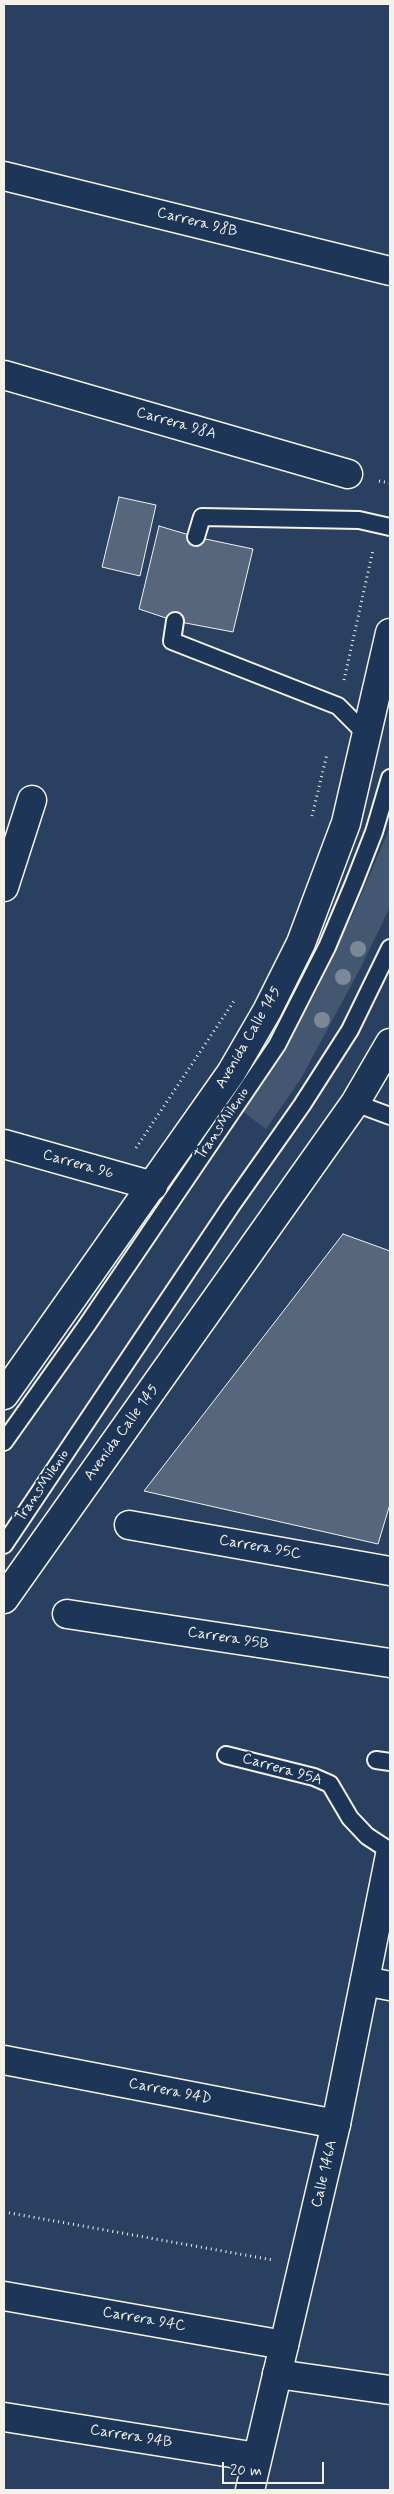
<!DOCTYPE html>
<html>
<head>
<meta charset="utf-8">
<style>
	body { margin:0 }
	#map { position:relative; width:394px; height:2494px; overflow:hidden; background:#2a4060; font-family:Mynerve,sans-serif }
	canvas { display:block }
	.frame { position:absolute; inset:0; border:5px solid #f4f1e8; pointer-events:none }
	.scale { position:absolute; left:222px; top:2462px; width:102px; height:22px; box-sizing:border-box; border:2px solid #f4f1e8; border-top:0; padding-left:6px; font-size:15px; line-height:18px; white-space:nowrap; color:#f4f1e8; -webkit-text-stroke:4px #1d3557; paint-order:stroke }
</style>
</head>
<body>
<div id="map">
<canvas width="394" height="2494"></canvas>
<div class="frame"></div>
<div class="scale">20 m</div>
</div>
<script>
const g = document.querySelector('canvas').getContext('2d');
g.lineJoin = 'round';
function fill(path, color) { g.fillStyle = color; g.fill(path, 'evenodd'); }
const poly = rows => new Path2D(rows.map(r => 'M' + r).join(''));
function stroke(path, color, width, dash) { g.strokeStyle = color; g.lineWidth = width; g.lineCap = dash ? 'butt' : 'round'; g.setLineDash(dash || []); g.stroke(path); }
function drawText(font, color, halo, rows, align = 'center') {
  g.font = font + ' Mynerve,sans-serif'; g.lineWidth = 4.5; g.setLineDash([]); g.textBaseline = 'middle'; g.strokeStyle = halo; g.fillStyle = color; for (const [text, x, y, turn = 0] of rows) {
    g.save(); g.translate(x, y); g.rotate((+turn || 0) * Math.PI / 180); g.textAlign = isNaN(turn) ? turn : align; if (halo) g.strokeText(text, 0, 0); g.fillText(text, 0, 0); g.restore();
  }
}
const green = poly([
	[390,827,390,907,361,967,300,1080,266,1129,242,1111,314,996,353,914]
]);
const building = poly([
	[119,497,156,505,140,576,102,567,119,497],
	[159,526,196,537,253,549,233,632,175,621,139,609,159,526],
	[343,1234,390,1251,390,1504,378,1544,144,1491,343,1234]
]);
const path = poly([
	[379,481,390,483],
	[344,680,373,550],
	[312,816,327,754],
	[136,1148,234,1001],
	[4,2212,273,2260]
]);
const service = poly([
	[196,537,202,517,359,520,390,527],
	[175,621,172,641,338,706,368,736],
	[355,1103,390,1116],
	[4,1442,87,1325,277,1045,327,947,354,883,374,832,390,778],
	[4,1545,231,1206,302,1105,350,1030,390,948],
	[226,1755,314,1777,330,1784,350,1818,367,1836,390,1851,390,1858],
	[376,1760,390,1762]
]);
const minor = poly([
	[4,375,348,474],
	[4,887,32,800],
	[4,1144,153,1186],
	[129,1525,390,1571],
	[67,1614,390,1663],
	[365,1981,390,1986],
	[4,2060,336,2124],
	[4,2296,284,2345],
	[277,2374,390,2390],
	[4,2417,257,2457]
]);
const tertiary = poly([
	[4,176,390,271],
	[250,2490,336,2124,390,1855]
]);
const primary = poly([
	[4,1395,231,1073,267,1011,301,943,346,823,390,633],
	[4,1599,355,1103,390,1043]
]);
const trees = [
	[358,949],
	[343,977],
	[322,1020]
];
const streetNames = [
	["Carrera 98B",197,223,14],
	["Carrera 98A",176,424,16],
	["Avenida Calle 145",249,1038,-60],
	["TransMilenio",223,1124,-56],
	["Carrera 96",78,1165,16],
	["Avenida Calle 145",122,1433,-54],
	["TransMilenio",43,1486,-56],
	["Carrera 95C",260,1548,10],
	["Carrera 95B",228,1639,9],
	["Carrera 95A",282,1770,16],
	["Carrera 94D",170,2092,11],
	["Calle 146A",325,2174,-77],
	["Carrera 94C",144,2320,10],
	["Carrera 94B",131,2437,9]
];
fill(green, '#445771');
fill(building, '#56677d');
stroke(building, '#f4f1e8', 1);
stroke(service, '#f4f1e8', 20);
stroke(minor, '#f4f1e8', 31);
stroke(tertiary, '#f4f1e8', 31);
stroke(primary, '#f4f1e8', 31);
stroke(path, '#f4f1e8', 3, [1, 4]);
stroke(service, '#1d3557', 16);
stroke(minor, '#1d3557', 28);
stroke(tertiary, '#1d3557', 28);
stroke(primary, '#1d3557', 28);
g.fillStyle = '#7c8897';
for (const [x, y] of trees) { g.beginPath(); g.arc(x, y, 8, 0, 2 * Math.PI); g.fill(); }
drawText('15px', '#f4f1e8', '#1d3557', streetNames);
</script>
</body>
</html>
